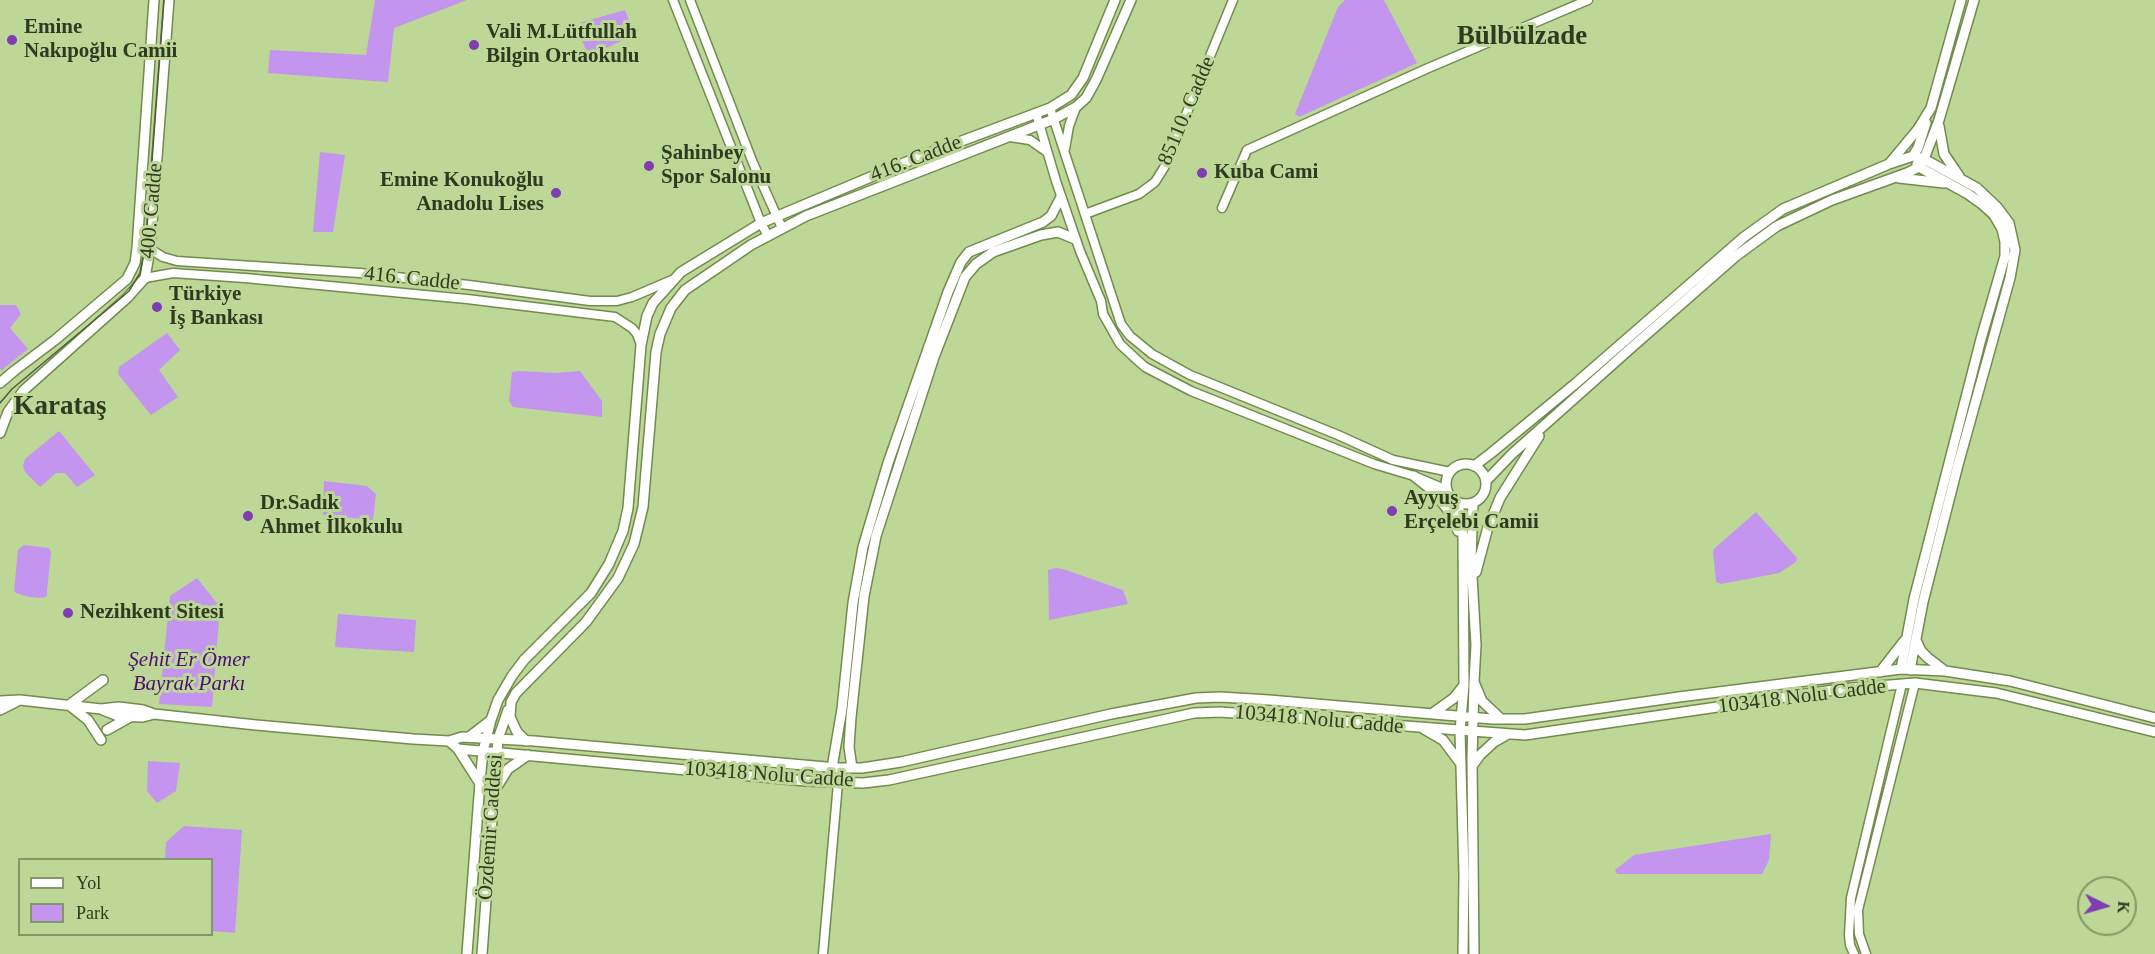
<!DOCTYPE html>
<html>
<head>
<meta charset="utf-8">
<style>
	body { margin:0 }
	#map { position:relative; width:2155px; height:954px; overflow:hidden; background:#bcd796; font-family:Georgia,serif }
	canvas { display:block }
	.legend { position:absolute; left:18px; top:858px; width:195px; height:78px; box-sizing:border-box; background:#bcd796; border:2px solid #849867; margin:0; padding:8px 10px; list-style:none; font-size:18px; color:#2f3a20 }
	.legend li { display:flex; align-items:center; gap:12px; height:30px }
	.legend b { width:30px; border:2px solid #849867 }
	.north { position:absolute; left:2077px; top:876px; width:60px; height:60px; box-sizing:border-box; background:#bcd796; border:2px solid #849867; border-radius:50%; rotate:95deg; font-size:16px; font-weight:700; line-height:24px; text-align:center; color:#2f3a20 }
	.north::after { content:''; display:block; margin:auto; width:21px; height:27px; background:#7e3db1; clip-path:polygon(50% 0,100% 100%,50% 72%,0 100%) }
</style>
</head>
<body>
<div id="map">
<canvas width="2155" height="954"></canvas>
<ul class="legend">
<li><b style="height:8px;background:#fff"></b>Yol</li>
<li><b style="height:16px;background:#c395ee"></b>Park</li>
</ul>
<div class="north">K</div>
</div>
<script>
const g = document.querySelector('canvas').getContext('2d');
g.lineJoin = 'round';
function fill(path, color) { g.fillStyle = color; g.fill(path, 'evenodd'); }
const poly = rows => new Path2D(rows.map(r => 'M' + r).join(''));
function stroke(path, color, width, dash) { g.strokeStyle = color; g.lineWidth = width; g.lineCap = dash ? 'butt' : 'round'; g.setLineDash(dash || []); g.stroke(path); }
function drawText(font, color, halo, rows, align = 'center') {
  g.font = font + ' Georgia,serif'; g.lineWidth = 6; g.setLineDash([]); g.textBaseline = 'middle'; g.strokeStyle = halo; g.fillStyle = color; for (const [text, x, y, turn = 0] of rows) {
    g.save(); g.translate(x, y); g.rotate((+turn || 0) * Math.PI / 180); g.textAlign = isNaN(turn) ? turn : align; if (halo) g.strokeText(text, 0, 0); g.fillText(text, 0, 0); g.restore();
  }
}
const green = poly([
	[375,0,467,0,394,28,388,82,268,73,270,50,366,55],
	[1345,0,1384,0,1417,63,1299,117,1295,114,1338,7],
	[625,10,633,31,626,39,592,54,587,52,577,29,579,23],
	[320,152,345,155,333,232,313,232],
	[0,305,16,305,21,314,10,328,28,349,2,370,0,369],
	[167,333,180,350,159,370,178,397,151,415,118,374,119,367],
	[519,371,557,373,580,371,602,401,602,417,513,407,509,401,512,372],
	[59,431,95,475,77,487,65,473,56,473,40,487,25,472,23,466,25,459],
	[324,481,367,486,376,494,373,520,323,515],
	[1756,512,1797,558,1796,562,1779,573,1721,584,1716,582,1713,551,1715,548],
	[24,545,49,548,51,552,47,591,47,596,43,598,29,597,16,593,14,591,18,550],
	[1056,568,1063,569,1123,590,1128,604,1049,620,1048,570],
	[197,578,220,607,212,707,159,704,170,596],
	[338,614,416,620,414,652,335,647],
	[148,761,180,763,176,791,157,803,147,791],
	[184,826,242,830,235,933,212,931,212,860,165,859,166,842],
	[1771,834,1769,860,1762,874,1617,874,1615,870,1634,855]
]);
const tertiary = poly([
	[673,0,761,223,768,236],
	[690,0,753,163,782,228],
	[1050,108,1121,324,1130,336,1152,354,1190,375,1338,435,1393,460,1450,472],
	[1036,113,1056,181,1080,251,1101,301,1103,314,1120,344,1136,359,1145,367,1191,391,1374,464,1414,476,1447,490],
	[1010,137,1030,140,1047,152],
	[1065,149,1069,126,1076,107],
	[1222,208,1247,150,1426,69,1588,0],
	[1085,214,1139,194,1155,182,1165,166,1233,0],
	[150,249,163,257,177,261,360,273,469,285,590,301,617,301,632,297,672,280],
	[145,278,173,273,245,278,467,299,615,317,632,328,637,334,641,345],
	[823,954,838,783],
	[1854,954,1850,945,1849,935,1851,898,1902,684],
	[1866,954,1859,934,1858,910,1915,683]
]);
const secondary = poly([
	[1939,126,1944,154,1959,176],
	[1913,156,1918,148,1926,123],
	[1889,164,1913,156,1924,159,1977,188,1997,207,2009,223,2015,250,2010,278,1958,465,1923,602,1910,670],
	[1899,178,1944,183],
	[0,383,14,371,55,340,127,279,135,263,137,248,154,0],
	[0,433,8,412,24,390,127,298,145,278,150,249,169,0],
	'1446 484a20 20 0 1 1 40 0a20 20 0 1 1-40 0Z',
	[1474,466,1490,454,1575,384,1744,237,1783,209,1889,164,1918,129,1931,108,1961,0],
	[1414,476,1433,491,1448,510,1458,531],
	[1486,481,1512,454,1631,348,1736,256,1777,226,1832,200,1907,173,1919,167,1924,159,1939,120,1974,0],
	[1473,503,1471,559,1476,645,1474,682,1482,701,1501,719],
	[1476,572,1488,527,1500,498,1539,436],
	[1916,640,1921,651,1928,658,1945,671],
	[1901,669,1914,599,1981,339,2005,256,2005,242,2002,229,1994,215,1982,204,1968,194,1919,167,1917,164],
	[1880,672,1905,640],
	[1474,682,1472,759,1474,954],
	[0,701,20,700,101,709,119,707,143,710,154,714,256,725,413,739,449,741,462,737,534,741,837,768,862,768,901,762,1111,714,1196,698,1220,697,1269,700,1492,719,1525,719,1679,697,1901,669,1945,671,2010,681,2155,718],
	[0,710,16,702],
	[103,710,118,716,143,717,154,714],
	[1433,713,1454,698,1464,685,1463,537,1458,502],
	[1424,729,1443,740,1461,764],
	[107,730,130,717],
	[469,737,491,720],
	[101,740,88,720,69,705,103,680],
	[449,741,458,749,806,781,863,783,889,780,1194,713,1220,712,1525,735,1841,689,1915,683,1996,693,2155,732],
	[526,741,517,732,510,717,511,702,516,693,586,622,618,578,634,544,643,507,656,352,660,334,671,308,685,290,751,245,806,216,1054,119,1076,107,1086,98,1096,80,1131,0],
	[458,749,479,782],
	[1472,766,1480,755,1494,742,1508,734],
	[832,768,842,709,853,603,863,547,888,463,948,292,961,262,969,252,1043,222,1051,216,1061,197],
	[852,768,849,747,851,717,864,596,876,536,934,357,965,277,976,264,993,252,1041,235,1058,232,1075,239],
	[495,790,508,769,528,755],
	[467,954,480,782,483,751,491,720,498,700,512,676,524,660,591,593,609,564,623,531,628,508,641,345,647,316,653,303,681,272,761,223,916,158,1050,108,1071,95,1083,78,1115,0],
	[482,954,498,739,508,710],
	[1463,954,1464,875,1460,731,1464,685]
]);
const tram = poly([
	[0,403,12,389,121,298,129,291,140,273,146,241,164,0]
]);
const markers = [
	[12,40,6,"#7e3db1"],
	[474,45,6,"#7e3db1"],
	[649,166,6,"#7e3db1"],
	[1202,173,6,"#7e3db1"],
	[556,193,6,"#7e3db1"],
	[157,307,6,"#7e3db1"],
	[1392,511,6,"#7e3db1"],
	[248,516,6,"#7e3db1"],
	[68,613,6,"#7e3db1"]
];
const poiNames = [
	["Emine",24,28],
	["Nakıpoğlu Camii",24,52],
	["Vali M.Lütfullah",486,33],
	["Bilgin Ortaokulu",486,57],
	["Şahinbey",661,154],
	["Spor Salonu",661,178],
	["Kuba Cami",1214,173],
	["Emine Konukoğlu",544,181,"right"],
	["Anadolu Lises",544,205,"right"],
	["Türkiye",169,295],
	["İş Bankası",169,319],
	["Ayyuş",1404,499],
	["Erçelebi Camii",1404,523],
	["Dr.Sadık",260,504],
	["Ahmet İlkokulu",260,528],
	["Nezihkent Sitesi",80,613]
];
const streetNames = [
	["85110. Cadde",1187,111,-67],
	["416. Cadde",916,159,-21],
	["400. Cadde",152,211,-85],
	["416. Cadde",412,279,6],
	["103418 Nolu Cadde",1802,697,-7],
	["103418 Nolu Cadde",1319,720,5],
	["103418 Nolu Cadde",769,775,4],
	["Özdemir Caddesi",491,827,-86]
];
const parkNames = [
	["Şehit Er Ömer",189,660],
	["Bayrak Parkı",189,684]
];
const districtNames = [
	["Bülbülzade",1522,37],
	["Karataş",60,407]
];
fill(green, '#c395ee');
stroke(tertiary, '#728b4e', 11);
stroke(secondary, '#728b4e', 12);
stroke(tertiary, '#fff', 8);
stroke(secondary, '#fff', 9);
stroke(tram, '#4e5d3a', 1.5);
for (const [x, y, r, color] of markers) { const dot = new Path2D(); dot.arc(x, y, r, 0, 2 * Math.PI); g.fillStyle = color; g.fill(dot); stroke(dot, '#bcd796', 2); }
drawText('bold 21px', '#2f3a20', '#bcd796', poiNames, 'left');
drawText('21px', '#2f3a20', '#bcd796', streetNames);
drawText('italic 21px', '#4c0e73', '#bcd796', parkNames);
drawText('bold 27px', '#2f3a20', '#bcd796', districtNames);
</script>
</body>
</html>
